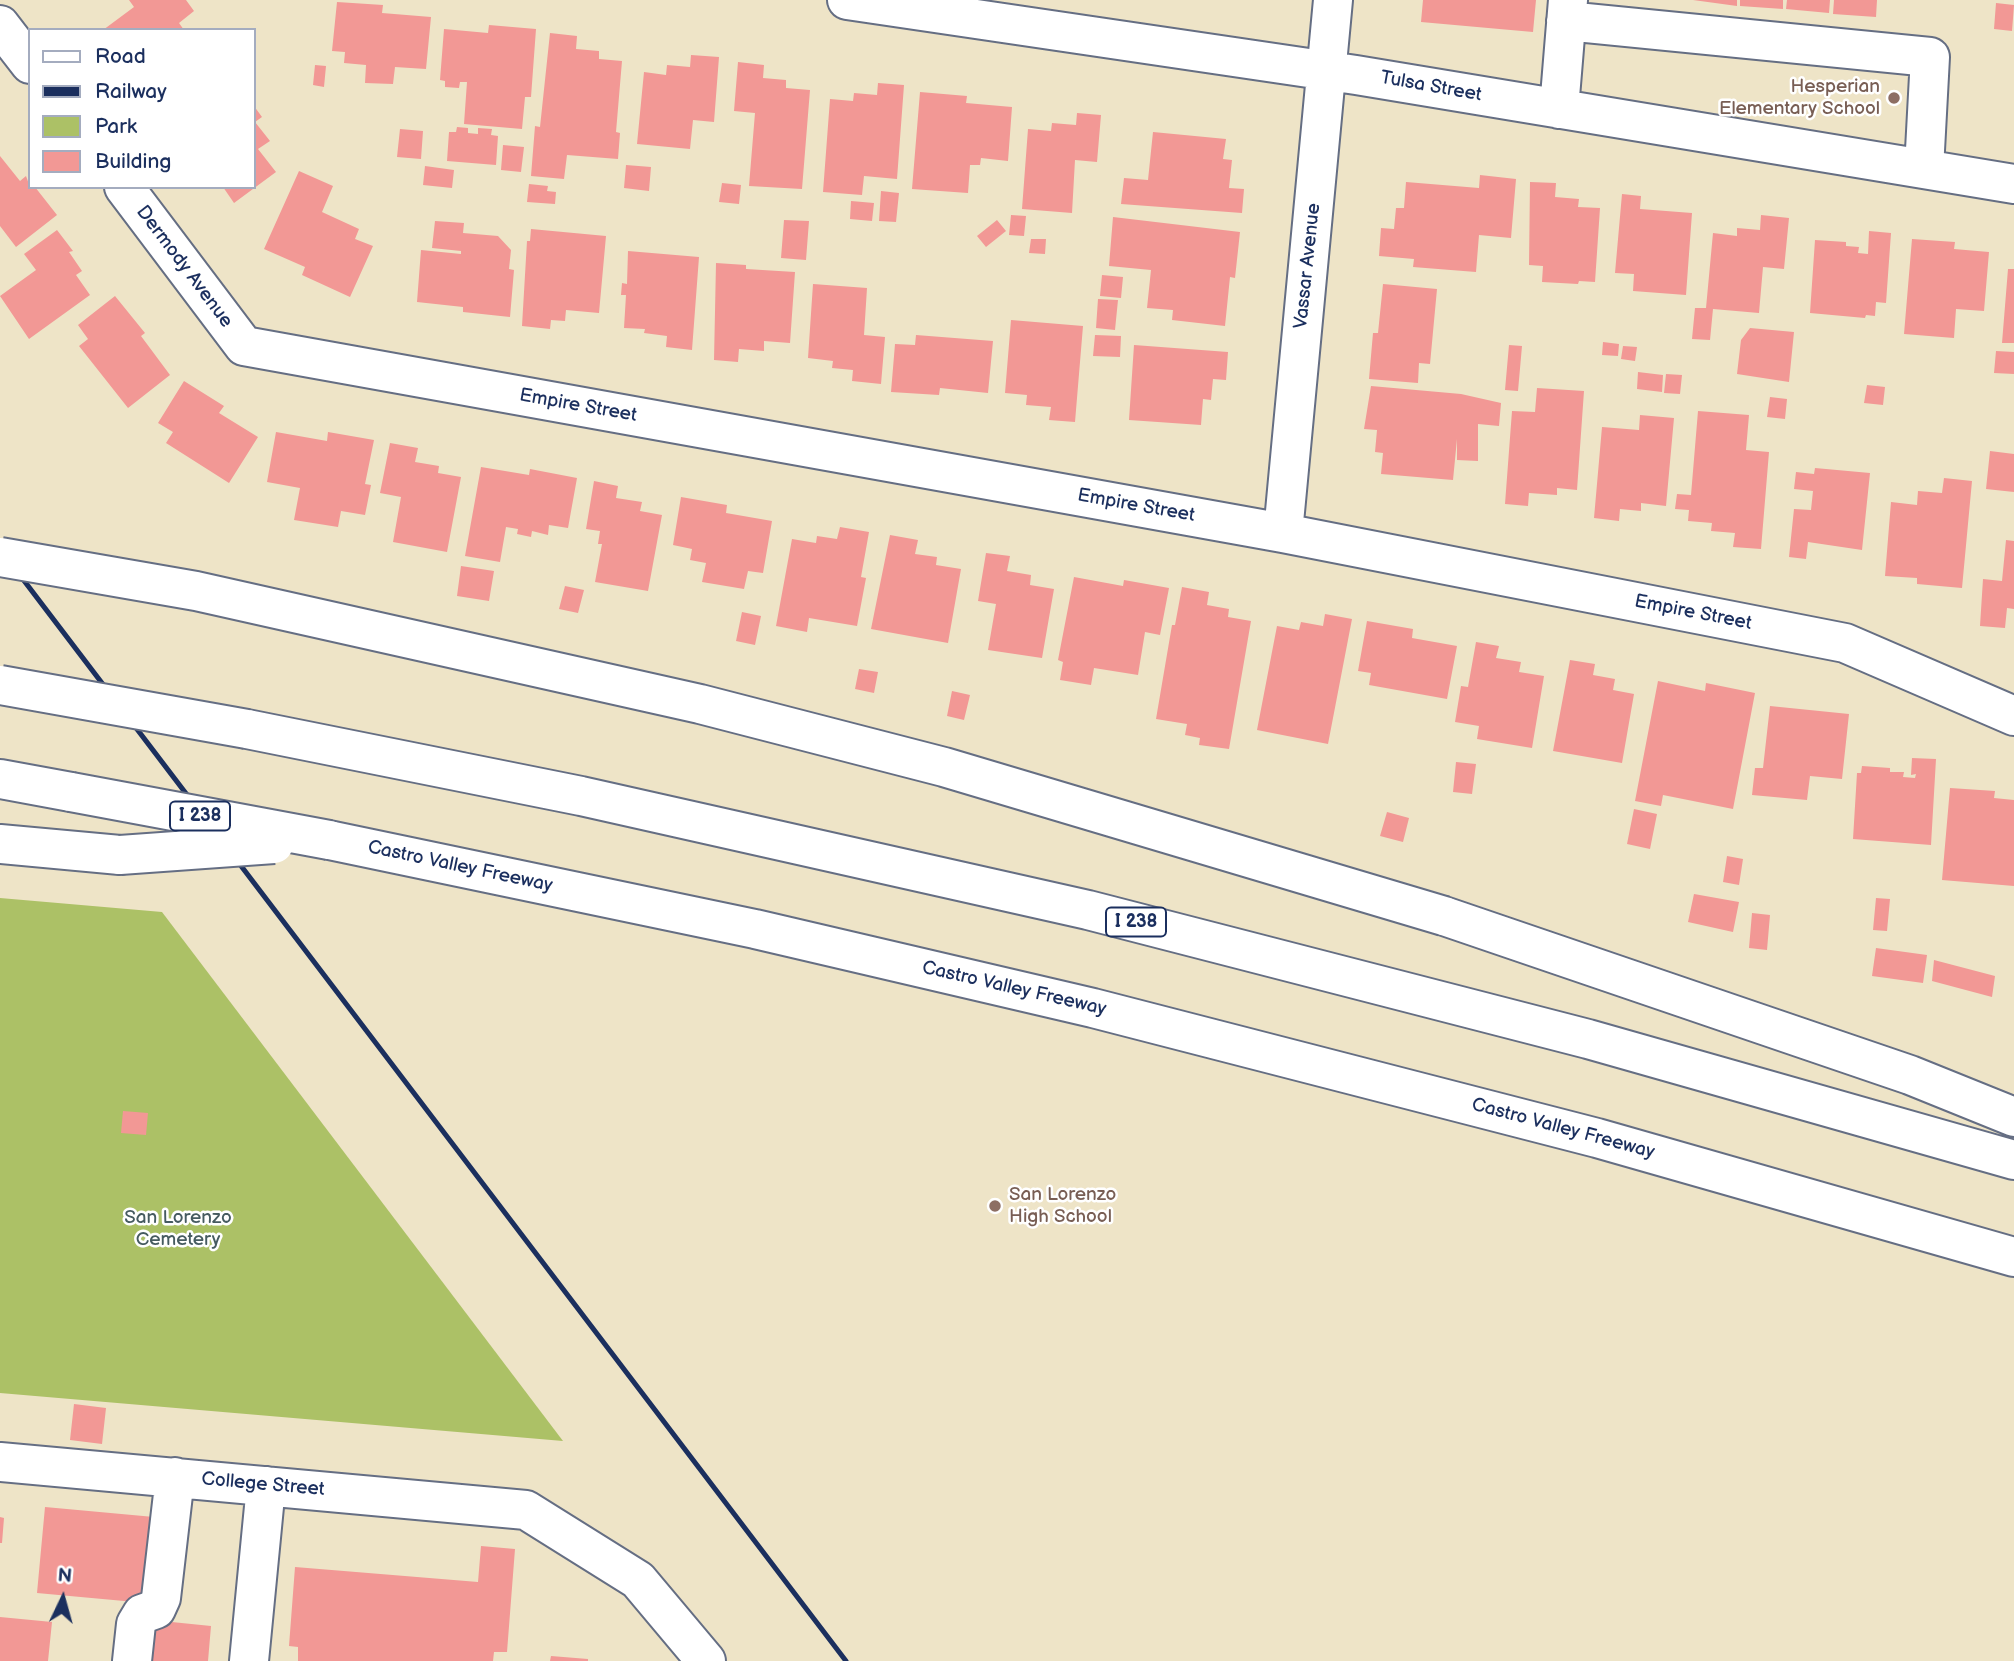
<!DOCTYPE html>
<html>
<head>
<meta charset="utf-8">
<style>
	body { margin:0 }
	#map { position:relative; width:2014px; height:1661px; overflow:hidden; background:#eee4c7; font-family:"Balsamiq Sans",sans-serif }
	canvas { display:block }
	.legend { position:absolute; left:28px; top:28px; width:228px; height:161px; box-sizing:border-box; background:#fff; border:2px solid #a4acbf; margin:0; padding:9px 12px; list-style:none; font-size:21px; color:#1b2f5e }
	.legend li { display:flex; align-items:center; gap:14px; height:35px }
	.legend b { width:35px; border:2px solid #a4acbf }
	.north { position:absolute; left:28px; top:1563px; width:70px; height:70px; -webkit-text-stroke:5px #fff; paint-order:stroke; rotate:5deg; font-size:19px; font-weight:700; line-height:28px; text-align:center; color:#1b2f5e }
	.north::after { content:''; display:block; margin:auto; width:24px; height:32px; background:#1b2f5e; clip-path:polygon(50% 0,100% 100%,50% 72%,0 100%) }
</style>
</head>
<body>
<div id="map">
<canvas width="2014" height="1661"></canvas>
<ul class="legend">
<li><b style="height:9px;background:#fff"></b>Road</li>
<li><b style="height:9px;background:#1b2f5e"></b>Railway</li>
<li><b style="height:19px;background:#acc166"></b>Park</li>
<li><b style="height:19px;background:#f29895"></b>Building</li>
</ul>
<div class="north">N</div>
</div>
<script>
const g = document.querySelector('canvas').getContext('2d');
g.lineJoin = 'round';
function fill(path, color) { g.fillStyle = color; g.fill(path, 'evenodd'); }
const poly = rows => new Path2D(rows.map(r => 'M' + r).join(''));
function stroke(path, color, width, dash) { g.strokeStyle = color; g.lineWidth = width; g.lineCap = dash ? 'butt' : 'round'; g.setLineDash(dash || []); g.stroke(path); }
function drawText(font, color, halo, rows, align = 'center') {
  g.font = font + ' "Balsamiq Sans",sans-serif'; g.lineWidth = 5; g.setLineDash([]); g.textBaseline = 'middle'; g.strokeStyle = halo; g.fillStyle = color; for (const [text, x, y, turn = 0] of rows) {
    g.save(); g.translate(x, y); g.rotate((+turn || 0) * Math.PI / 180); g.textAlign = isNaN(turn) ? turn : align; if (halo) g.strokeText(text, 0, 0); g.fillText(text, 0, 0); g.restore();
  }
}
const green = poly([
	[0,898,162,912,563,1441,0,1393]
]);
const building = poly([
	[129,0,186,0,194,11,179,23,184,30,103,30,134,7],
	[1423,0,1536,0,1533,32,1421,22],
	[1693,0,1737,0,1737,6],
	[1740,0,1783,0,1783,9,1740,6],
	[1787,0,1830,0,1829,13,1786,9],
	[1834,0,1877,0,1876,17,1833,14],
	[337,2,383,5,382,13,431,17,426,69,395,67,393,84,365,83,366,65,344,63,345,52,332,51],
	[1996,3,2014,5,2012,31,1994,29],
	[489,25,536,29,531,97,525,97,522,129,464,124,467,82,460,82,459,88,445,87,445,81,440,80,444,29,488,33],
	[550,33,577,36,576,49,599,51,599,59,622,61,616,132,620,133,618,159,567,155,564,179,531,176,535,126,540,127],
	[691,55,719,57,714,122,693,120,690,149,637,144,644,72,666,75,667,65,690,67],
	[738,62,764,65,763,78,786,80,786,88,810,90,802,189,749,186,755,113,734,111],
	[315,65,326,66,324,87,313,85],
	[878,83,904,85,897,179,864,176,862,195,823,192,830,99,853,101,854,93,877,95],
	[920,92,967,96,966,103,1012,107,1008,161,981,158,980,165,970,165,968,193,912,189],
	[254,106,262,117,255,122,270,141,258,149,276,172,234,203,223,187,254,187],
	[1077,113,1101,115,1097,162,1075,160,1072,213,1022,209,1028,129,1051,131,1052,123,1076,125],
	[457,127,468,128,468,133,478,134,478,128,492,129,491,135,498,136,496,165,447,161,449,132,456,132],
	[400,129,423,131,421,159,397,157],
	[1153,132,1226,139,1223,159,1232,160,1229,188,1244,189,1242,213,1121,204,1124,178,1148,180],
	[503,145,524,147,521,172,501,170],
	[0,156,20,181,26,176,30,187,35,187,57,215,16,247,0,226],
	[626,165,651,167,649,191,624,188],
	[425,166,454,170,452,188,423,185],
	[299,171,333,186,322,212,359,229,355,239,373,246,350,297,302,275,305,267,264,249],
	[1480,175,1516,179,1511,238,1479,235,1476,272,1413,267,1414,259,1379,256,1381,228,1394,229,1396,208,1404,208,1406,182,1479,188],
	[1530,182,1556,183,1555,197,1579,199,1578,207,1600,208,1595,282,1579,281,1578,284,1542,282,1543,266,1529,265],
	[722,183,741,185,739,204,719,202],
	[529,184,548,186,547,191,556,192,555,204,527,202],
	[881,191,899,193,896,222,879,221],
	[1622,194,1641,196,1640,209,1692,213,1686,295,1633,291,1634,274,1615,273],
	[851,201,874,203,872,221,850,219],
	[1011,215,1026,216,1024,236,1009,235],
	[1761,215,1789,218,1784,269,1763,267,1759,313,1713,309,1710,340,1692,339,1695,308,1706,308,1713,233,1737,236,1737,228,1760,230],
	[1113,217,1240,232,1235,278,1230,277,1225,326,1172,320,1173,310,1147,308,1151,270,1109,266],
	[784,220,809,221,806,260,781,258],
	[997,220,1006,231,986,247,977,236],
	[435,221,464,223,463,233,498,236,511,250,509,269,514,270,510,317,463,312,463,307,417,302,421,250,461,254,461,251,432,248],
	[531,229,606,236,599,313,566,310,565,321,551,320,550,329,522,326,527,241,530,241],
	[57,230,73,251,69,252,82,271,76,275,90,295,29,339,0,296,36,270,24,254],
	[1869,231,1891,233,1886,303,1876,302,1875,316,1866,315,1865,318,1810,313,1815,240,1846,242,1846,246,1859,247,1858,253,1868,254],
	[1031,239,1046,239,1045,254,1029,253],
	[1912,239,1955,242,1954,249,1989,252,1984,311,1956,309,1954,338,1904,334],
	[628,251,699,257,692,350,666,347,667,336,644,333,645,329,624,328,626,295,621,295,622,283,627,284],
	[716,263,746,265,746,269,795,272,790,343,764,341,764,351,739,349,738,362,714,360],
	[2008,269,2014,269,2014,343,2002,343],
	[1102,275,1123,277,1121,298,1100,296],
	[813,284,867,288,864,335,885,337,881,384,852,381,853,370,832,368,833,361,808,358],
	[1383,284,1437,289,1430,364,1419,363,1418,383,1369,379,1373,333,1378,333],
	[115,296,145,333,141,336,170,375,128,408,79,346,88,339,78,325],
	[1098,299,1118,300,1115,330,1096,328],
	[1011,320,1083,326,1075,422,1049,420,1051,407,1026,405,1027,395,1005,393],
	[1750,328,1794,332,1789,382,1737,374,1741,340],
	[916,335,993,341,988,393,940,388,939,395,891,392,895,344,915,345],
	[1095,335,1121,336,1120,357,1093,356],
	[1603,342,1619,344,1618,356,1602,355],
	[1134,345,1228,352,1226,380,1213,379,1211,400,1203,399,1201,425,1129,420],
	[1509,345,1522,346,1518,391,1505,390],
	[1623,346,1637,347,1635,361,1621,359],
	[1996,351,2014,352,2014,374,1994,373],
	[1638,372,1663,375,1662,392,1637,389],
	[1666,374,1682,375,1680,394,1664,393],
	[184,381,224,406,219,413,258,437,229,483,166,443,173,432,158,423],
	[1867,385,1885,387,1883,405,1864,403],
	[1371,386,1461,394,1501,403,1499,426,1478,424,1478,461,1457,460,1457,439,1453,480,1381,474,1383,453,1375,452,1377,430,1364,429],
	[1537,388,1584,391,1577,490,1557,488,1557,495,1529,493,1528,506,1505,504,1512,411,1535,412],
	[1770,397,1787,399,1785,419,1767,417],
	[1698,411,1749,415,1746,450,1769,452,1761,549,1733,547,1735,533,1711,531,1712,523,1688,521,1689,510,1675,509,1677,494,1691,495],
	[1640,415,1674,418,1666,506,1641,503,1641,511,1620,509,1619,521,1594,518,1602,427,1639,430],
	[276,432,327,441,328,432,374,440,365,484,371,485,365,515,341,511,338,527,294,520,300,488,267,482],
	[390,443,418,448,415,462,439,466,438,473,461,477,447,552,393,542,401,497,380,493],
	[1990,451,2014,454,2014,492,1986,489],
	[481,467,529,475,530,469,577,478,568,528,549,525,548,535,532,531,531,537,517,534,518,529,506,527,500,562,465,556],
	[1815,468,1870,473,1862,550,1808,542,1806,559,1789,557,1794,509,1811,510,1813,491,1794,489,1796,472,1814,474],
	[1944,478,1972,481,1962,588,1917,584,1917,578,1885,576,1891,502,1917,505,1918,491,1942,493],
	[594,481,618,486,616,498,642,502,640,511,662,515,648,591,595,582,602,544,598,544,600,531,586,529],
	[681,497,727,505,726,513,772,521,763,573,748,571,744,589,702,582,706,563,690,560,692,549,673,545],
	[840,527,869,532,861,577,866,578,857,626,809,618,807,632,776,626,792,539,816,543,817,536,837,539],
	[890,535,918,540,915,554,937,557,936,565,961,569,948,643,871,629],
	[2006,540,2014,541,2014,609,2007,608,2005,628,1980,626,1983,579,2002,581],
	[986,553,1010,556,1007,571,1031,575,1030,585,1054,589,1042,658,988,650,996,604,978,601],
	[461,566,494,571,489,601,457,596],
	[1074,577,1123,586,1124,580,1169,588,1160,635,1145,632,1138,675,1094,668,1091,685,1060,680,1063,662,1058,660],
	[565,586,584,590,578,613,559,609],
	[1182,587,1209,592,1207,605,1229,609,1228,617,1251,621,1229,749,1199,745,1200,738,1185,735,1187,724,1156,719,1172,625,1175,625],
	[742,612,761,616,755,645,736,641],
	[1325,614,1352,619,1328,744,1257,730,1277,626,1299,630,1301,622,1323,626],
	[1367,621,1413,629,1412,638,1457,646,1447,699,1369,685,1371,673,1358,671],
	[1476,642,1499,646,1496,658,1521,662,1519,672,1544,676,1532,748,1477,739,1479,726,1455,722,1461,686,1468,687],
	[1570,660,1595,664,1593,675,1615,679,1613,690,1634,694,1622,763,1553,751],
	[859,669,878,672,874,693,855,689],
	[1658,681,1705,691,1706,683,1755,693,1733,809,1663,795,1661,806,1635,801],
	[952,691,970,695,964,720,947,716],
	[1770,706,1849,714,1842,779,1810,776,1807,800,1752,795,1755,768,1763,768],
	[1912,758,1936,759,1931,845,1853,839,1857,773,1861,773,1862,766,1890,768,1890,772,1904,772,1903,777,1915,778,1916,774,1911,775],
	[1456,762,1476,764,1472,794,1453,792],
	[1950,788,1995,791,1994,798,2014,800,2014,886,1942,880],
	[1634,809,1657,814,1650,849,1627,844],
	[1387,812,1409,818,1403,842,1380,836],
	[1727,856,1743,859,1739,885,1723,882],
	[1694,894,1739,902,1733,932,1688,922],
	[1876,898,1890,899,1887,931,1873,930],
	[1752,913,1770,915,1767,950,1749,948],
	[1876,948,1927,955,1923,983,1872,976],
	[1934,960,1995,976,1992,997,1932,981],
	[123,1111,148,1113,146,1135,121,1133],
	[74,1404,106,1408,102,1444,70,1440],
	[45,1507,154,1517,146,1603,37,1593],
	[0,1517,4,1518,2,1543,0,1543],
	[481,1546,515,1549,507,1652,494,1652,493,1661,298,1661,298,1647,289,1646,295,1567,478,1582],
	[0,1617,52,1622,48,1661,0,1661],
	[152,1620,211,1626,208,1661,148,1661],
	[551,1656,588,1659,588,1661,550,1661]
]);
const minor = poly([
	[847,0,1356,75,2014,184],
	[1566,21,1930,57,1924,169],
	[0,25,30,64],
	[1559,109,1568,0],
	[124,187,244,346,1283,533,1845,643,2014,716],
	[1283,533,1333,0],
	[0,1462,526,1510,638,1580,706,1661],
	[132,1661,136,1624,142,1614,156,1609,161,1598,175,1477],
	[249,1661,266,1486]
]);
const highway = poly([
	[247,729,581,796,1088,910,1588,1039,2014,1160],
	[0,779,71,792],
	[329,840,755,929,1093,1008,1597,1138,2014,1257],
	[0,844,120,855],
	[1444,916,1910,1075,2014,1117]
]);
const rail = poly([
	[0,549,846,1661]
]);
const highwayBridge = poly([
	[0,557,196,591,700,704,944,767,1444,916],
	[0,685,247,729],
	[71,792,329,840],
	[120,855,274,844]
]);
const markers = [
	[1894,98,7,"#8d6e63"],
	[995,1206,7,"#8d6e63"]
];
const shields = [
	[200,816,60],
	[1136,922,60]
];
const shieldNames = [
	["I 238",200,816],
	["I 238",1136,922]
];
const streetNames = [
	["Tulsa Street",1431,87,10],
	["Vassar Avenue",1308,266,-84],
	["Dermody Avenue",184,267,53],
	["Empire Street",578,406,10],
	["Empire Street",1136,506,10],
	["Empire Street",1693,613,11],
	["Castro Valley Freeway",460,867,12],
	["Castro Valley Freeway",1014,989,13],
	["Castro Valley Freeway",1563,1129,15],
	["College Street",263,1485,5]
];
const educationNames = [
	["Hesperian",1880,87],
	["Elementary School",1880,109],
	["San Lorenzo",1009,1195,"left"],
	["High School",1009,1217,"left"]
];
const parkNames = [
	["San Lorenzo",178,1218],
	["Cemetery",178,1240]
];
fill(green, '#acc166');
fill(building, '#f29895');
stroke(minor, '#656e83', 42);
stroke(highway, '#656e83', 42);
stroke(minor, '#fff', 38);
stroke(highway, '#fff', 38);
stroke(rail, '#1b2f5e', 5);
stroke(highwayBridge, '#656e83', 42, []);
stroke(highwayBridge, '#fff', 38);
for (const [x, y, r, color] of markers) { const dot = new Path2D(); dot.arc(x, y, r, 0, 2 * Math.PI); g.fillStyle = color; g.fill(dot); stroke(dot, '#fff', 2.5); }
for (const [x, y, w] of shields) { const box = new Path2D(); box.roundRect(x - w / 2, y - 14.5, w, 29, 5); g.fillStyle = '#fff'; g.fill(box); stroke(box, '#1b2f5e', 2); }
drawText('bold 18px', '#1b2f5e', null, shieldNames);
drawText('19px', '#1b2f5e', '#fff', streetNames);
drawText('19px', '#785e54', '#fff', educationNames, 'right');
drawText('19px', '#465b60', '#fff', parkNames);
</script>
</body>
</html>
